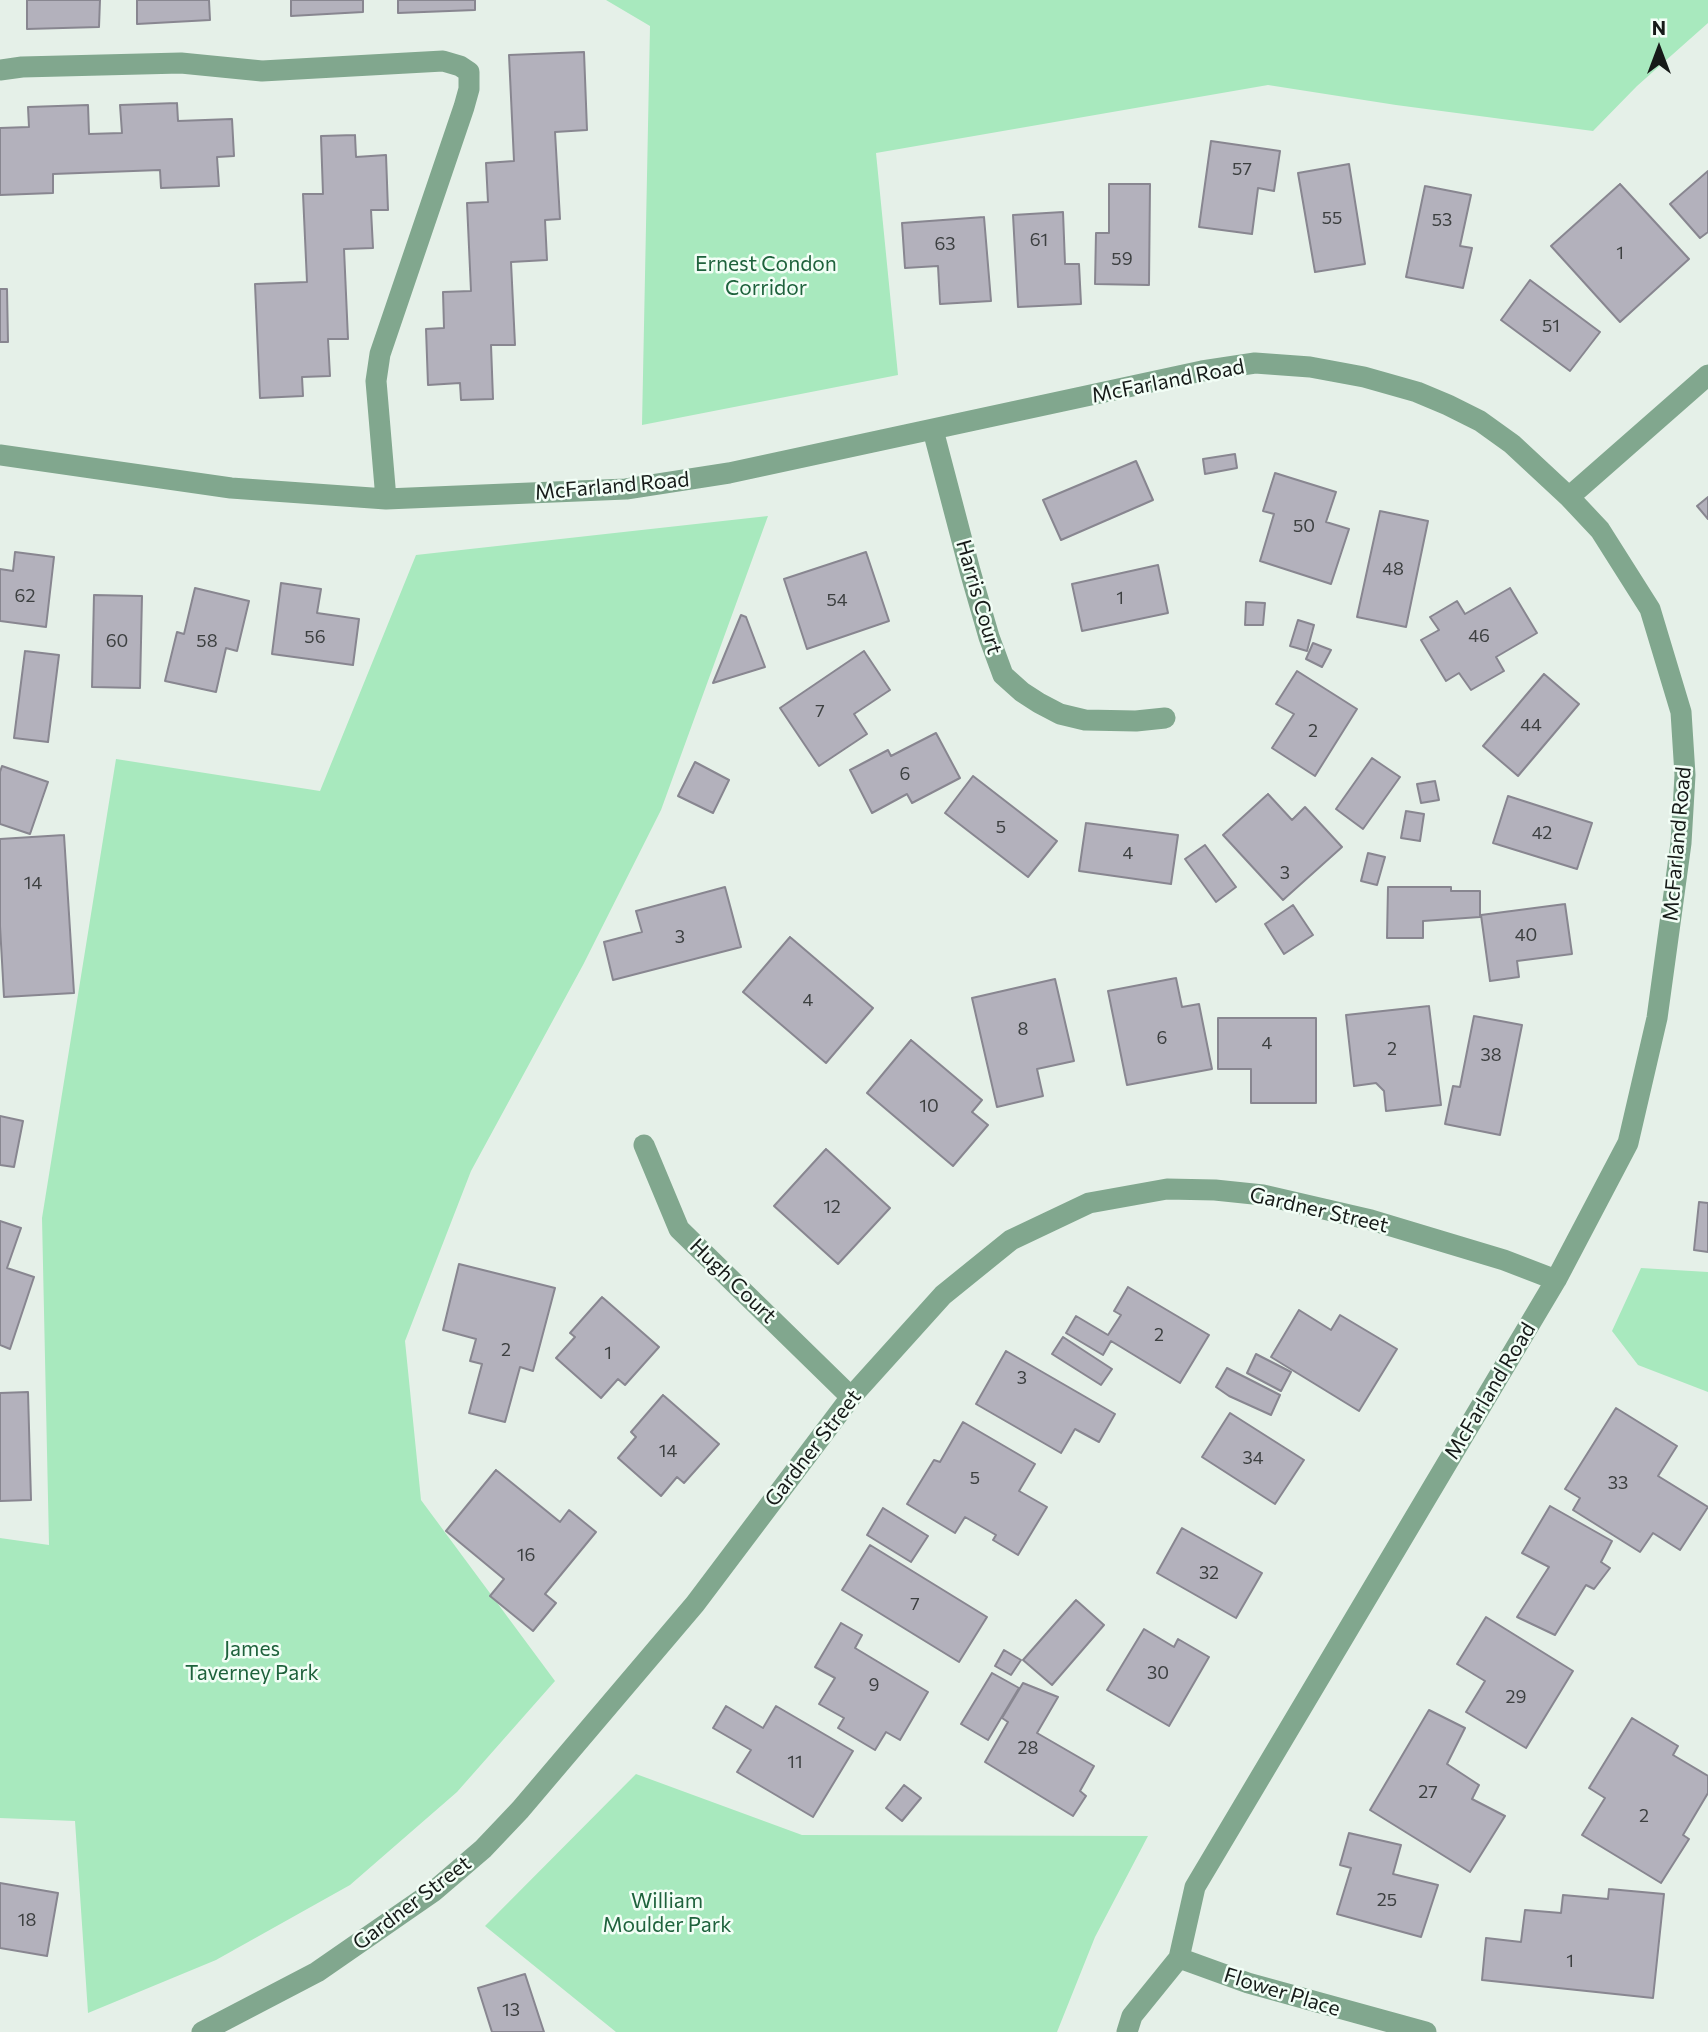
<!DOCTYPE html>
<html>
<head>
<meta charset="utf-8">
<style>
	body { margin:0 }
	#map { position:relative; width:1708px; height:2032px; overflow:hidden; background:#e5f0e8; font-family:Commissioner,sans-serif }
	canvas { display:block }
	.north { position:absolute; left:1624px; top:14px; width:70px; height:70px; -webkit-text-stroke:5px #f2fef6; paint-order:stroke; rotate:0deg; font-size:19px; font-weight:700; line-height:28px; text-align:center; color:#161a18 }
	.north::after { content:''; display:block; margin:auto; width:24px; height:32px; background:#161a18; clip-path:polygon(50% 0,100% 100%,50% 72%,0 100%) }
</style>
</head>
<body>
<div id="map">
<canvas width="1708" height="2032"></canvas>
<div class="north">N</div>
</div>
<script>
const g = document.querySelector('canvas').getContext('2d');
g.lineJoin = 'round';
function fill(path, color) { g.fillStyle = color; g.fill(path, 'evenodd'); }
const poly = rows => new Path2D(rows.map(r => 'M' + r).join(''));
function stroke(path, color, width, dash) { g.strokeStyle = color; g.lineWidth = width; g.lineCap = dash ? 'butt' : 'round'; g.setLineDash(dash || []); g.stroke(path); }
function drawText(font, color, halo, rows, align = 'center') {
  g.font = font + ' Commissioner,sans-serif'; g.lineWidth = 5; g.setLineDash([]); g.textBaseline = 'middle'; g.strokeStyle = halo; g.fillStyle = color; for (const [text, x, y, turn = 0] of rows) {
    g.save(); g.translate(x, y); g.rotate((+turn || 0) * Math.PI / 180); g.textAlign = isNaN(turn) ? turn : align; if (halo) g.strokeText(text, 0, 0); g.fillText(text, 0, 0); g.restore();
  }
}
const green = poly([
	[606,0,1708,0,1708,23,1637,86,1593,131,1396,105,1268,85,876,153,898,375,642,425,650,26],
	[768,516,661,810,583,965,471,1171,405,1341,421,1500,555,1681,457,1792,350,1885,216,1960,88,2013,75,1821,0,1818,0,1538,49,1545,42,1218,116,759,320,791,416,555],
	[1641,1268,1708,1272,1708,1392,1638,1365,1612,1331],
	[636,1774,802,1835,1148,1836,1095,1937,1057,2032,616,2032,485,1926]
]);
const building = poly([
	[27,0,100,0,99,27,27,29,27,0],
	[137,0,209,0,210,20,137,24,137,0],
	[291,0,363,0,363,12,291,16,291,0],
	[398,0,475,0,475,10,398,13,398,0],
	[584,52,587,130,555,132,560,219,545,220,547,260,511,262,515,345,491,345,493,399,461,400,460,383,428,385,426,329,444,328,443,292,471,291,467,203,488,202,486,163,514,161,509,55,584,52],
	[177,103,178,121,232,119,234,156,217,157,219,186,161,188,160,170,53,174,53,193,0,195,0,128,29,127,28,107,88,105,89,134,122,133,120,105,177,103],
	[355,135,356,157,386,155,388,210,371,210,373,248,344,249,348,339,328,339,330,376,302,377,303,396,260,398,255,284,307,282,303,194,323,194,321,136,355,135],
	[1211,141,1280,151,1274,191,1258,188,1252,234,1199,227,1211,141],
	[1349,164,1365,264,1315,272,1298,173,1349,164],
	[1708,171,1708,232,1700,238,1670,204,1708,171],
	[1109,184,1150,184,1149,285,1095,284,1096,233,1109,233,1109,184],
	[1620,184,1689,259,1620,322,1551,246,1620,184],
	[1425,186,1471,195,1460,246,1472,248,1463,288,1406,277,1425,186],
	[1063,212,1065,264,1079,264,1081,304,1018,307,1013,215,1063,212],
	[984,217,991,301,940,304,938,266,905,268,902,223,984,217],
	[1530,280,1600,332,1570,371,1501,320,1530,280],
	[0,289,7,289,8,342,0,342,0,289],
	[1235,454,1237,468,1205,474,1203,459,1235,454],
	[1136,461,1153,500,1061,540,1043,500,1136,461],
	[1275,473,1336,492,1326,522,1349,529,1331,584,1260,561,1274,514,1263,511,1275,473],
	[1708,497,1708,519,1697,506,1708,497],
	[1380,511,1428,521,1406,627,1357,617,1380,511],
	[15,552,54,557,46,627,0,621,0,569,13,571,15,552],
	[866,552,889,621,807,649,784,579,866,552],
	[1158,565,1168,613,1082,631,1072,584,1158,565],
	[281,583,321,589,317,613,359,619,353,665,272,654,281,583],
	[195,588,249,601,237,651,226,648,216,692,165,681,177,632,184,634,195,588],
	[1510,588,1537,633,1496,657,1504,671,1471,690,1459,673,1446,681,1421,640,1439,630,1430,617,1457,601,1465,614,1510,588],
	[94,595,142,596,140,688,92,687,94,595],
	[1246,602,1265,603,1263,625,1245,625,1246,602],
	[741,615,746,617,765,667,713,683,741,615],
	[1298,620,1314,625,1307,651,1290,646,1298,620],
	[1313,643,1331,650,1322,667,1306,659,1313,643],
	[25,651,59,655,48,742,14,738,25,651],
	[864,651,890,690,854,714,867,734,819,766,780,708,864,651],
	[1297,671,1357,709,1315,776,1272,748,1294,714,1276,704,1297,671],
	[1544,674,1579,704,1518,776,1483,746,1544,674],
	[936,733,960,778,912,803,907,794,872,813,850,770,888,750,891,756,936,733],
	[1372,758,1400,777,1363,829,1336,809,1372,758],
	[695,762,729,780,713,813,678,796,695,762],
	[2,766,48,782,30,834,0,824,0,772,2,766],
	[973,776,1057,841,1028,877,945,813,973,776],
	[1435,781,1439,800,1421,803,1417,784,1435,781],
	[1268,794,1292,820,1305,807,1342,847,1283,900,1223,835,1268,794],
	[1508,796,1592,823,1577,869,1493,843,1508,796],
	[1406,811,1424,814,1420,841,1401,838,1406,811],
	[1086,823,1178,835,1171,884,1079,871,1086,823],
	[64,835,74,993,4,997,0,926,0,839,64,835],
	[1205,845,1236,887,1216,902,1185,859,1205,845],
	[1368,853,1385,857,1377,885,1361,881,1368,853],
	[725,887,741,947,613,980,604,942,642,932,636,911,725,887],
	[1388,887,1451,887,1451,891,1480,891,1480,917,1423,921,1423,938,1387,938,1388,887],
	[1565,904,1572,954,1517,961,1519,977,1490,981,1481,915,1565,904],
	[1293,905,1313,935,1284,954,1265,924,1293,905],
	[790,937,873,1008,826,1063,743,992,790,937],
	[1176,978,1182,1007,1199,1004,1212,1069,1127,1085,1108,991,1176,978],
	[1055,979,1074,1061,1037,1069,1043,1096,997,1107,972,998,1055,979],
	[1429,1006,1441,1105,1386,1111,1384,1091,1376,1083,1354,1086,1346,1015,1429,1006],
	[1474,1016,1522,1025,1500,1135,1445,1124,1453,1086,1460,1087,1474,1016],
	[1218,1018,1316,1018,1316,1103,1251,1103,1251,1069,1218,1069,1218,1018],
	[911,1040,982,1100,972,1112,988,1125,953,1166,867,1093,911,1040],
	[0,1116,23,1121,14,1167,0,1165,0,1116],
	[826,1149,890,1208,838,1264,774,1206,826,1149],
	[1699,1202,1708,1203,1708,1252,1694,1250,1699,1202],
	[0,1221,21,1228,7,1268,34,1277,10,1349,0,1345,0,1221],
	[459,1264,555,1288,533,1371,520,1367,505,1422,469,1413,482,1364,470,1361,476,1339,443,1330,459,1264],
	[1128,1287,1209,1335,1180,1383,1111,1341,1103,1355,1066,1333,1076,1316,1108,1335,1121,1315,1114,1311,1128,1287],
	[602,1297,659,1347,625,1385,618,1379,601,1398,556,1358,575,1337,570,1333,602,1297],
	[1299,1310,1331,1330,1340,1315,1397,1349,1359,1411,1271,1357,1299,1310],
	[1063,1337,1112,1369,1101,1385,1052,1354,1063,1337],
	[1006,1351,1115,1414,1099,1442,1075,1429,1061,1453,976,1404,1006,1351],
	[1256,1354,1291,1372,1281,1391,1247,1373,1256,1354],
	[1227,1368,1280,1395,1271,1415,1229,1396,1216,1387,1227,1368],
	[28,1392,31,1500,0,1501,0,1393,28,1392],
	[663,1395,719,1444,684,1483,677,1477,661,1496,618,1458,636,1437,631,1432,663,1395],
	[1616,1408,1677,1446,1658,1476,1708,1507,1680,1550,1653,1533,1640,1552,1573,1510,1580,1498,1565,1489,1616,1408],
	[1230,1413,1304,1460,1275,1504,1202,1457,1230,1413],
	[963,1422,1035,1464,1019,1491,1047,1507,1018,1555,993,1540,996,1535,965,1517,955,1533,907,1504,934,1460,940,1462,963,1422],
	[496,1470,560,1522,569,1510,596,1532,545,1594,556,1603,533,1631,490,1596,504,1579,446,1531,496,1470],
	[1550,1506,1612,1541,1601,1562,1610,1568,1594,1589,1586,1585,1555,1635,1517,1617,1549,1567,1522,1553,1550,1506],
	[883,1508,928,1536,911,1562,867,1535,883,1508],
	[1182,1528,1262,1573,1236,1618,1157,1573,1182,1528],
	[870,1545,987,1617,959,1662,842,1590,870,1545],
	[1076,1600,1104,1625,1052,1685,1023,1660,1076,1600],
	[1486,1617,1573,1671,1526,1748,1466,1712,1485,1681,1457,1664,1486,1617],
	[841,1623,862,1635,855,1648,928,1692,900,1740,886,1732,875,1750,838,1728,844,1718,819,1704,835,1678,815,1667,841,1623],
	[1144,1629,1174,1647,1178,1639,1209,1657,1169,1726,1107,1690,1144,1629],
	[1004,1650,1021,1660,1011,1675,995,1666,1004,1650],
	[992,1673,1019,1688,988,1740,961,1724,992,1673],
	[1023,1683,1058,1697,1037,1733,1094,1766,1080,1791,1086,1796,1073,1816,985,1762,1008,1722,1002,1718,1023,1683],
	[726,1706,763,1728,776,1706,853,1751,813,1817,737,1772,751,1750,713,1728,726,1706],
	[1429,1710,1465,1728,1447,1764,1479,1785,1472,1799,1505,1816,1470,1872,1370,1810,1429,1710],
	[1632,1718,1678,1746,1673,1755,1708,1776,1708,1793,1683,1835,1689,1839,1661,1883,1582,1835,1605,1798,1589,1788,1632,1718],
	[904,1785,921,1798,902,1821,886,1808,904,1785],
	[1349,1833,1401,1845,1393,1874,1438,1885,1421,1937,1337,1914,1351,1868,1340,1865,1349,1833],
	[0,1883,58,1893,47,1956,0,1948,0,1883],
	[1609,1889,1664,1894,1653,1998,1482,1980,1486,1938,1521,1942,1525,1910,1561,1913,1563,1895,1608,1899,1609,1889],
	[525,1974,544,2032,492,2032,478,1988,525,1974]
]);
const minor = poly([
	[0,70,22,67,181,63,262,71,443,61,460,66,469,72,469,89,464,107,380,354,376,381,386,499],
	[933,430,970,571,989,637,1003,675,1022,692,1039,703,1060,714,1085,720,1136,721,1165,718],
	[0,455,231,488,386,499,626,489,729,473,1202,371,1255,363,1310,367,1364,377,1417,392,1448,405,1480,421,1512,444,1569,497,1600,530,1650,609,1681,712,1685,775,1681,843,1657,1018,1628,1143,1556,1280,1195,1887,1179,1958,1132,2016,1127,2032],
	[1569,497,1708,375],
	[644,1145,679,1229,851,1397],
	[1179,1958,1248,1983,1426,2032],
	[202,2032,317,1972,434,1891,483,1849,520,1810,695,1604,851,1397,943,1295,1011,1240,1089,1203,1167,1189,1215,1190,1263,1195,1371,1220,1504,1260,1556,1280]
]);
const numberNames = [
	["57",1242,169],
	["55",1332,218],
	["53",1442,220],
	["61",1039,240],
	["63",945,244],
	["1",1620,253],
	["59",1122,259],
	["51",1551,326],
	["50",1304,526],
	["48",1393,569],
	["62",25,596],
	["1",1120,598],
	["54",837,600],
	["46",1479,636],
	["56",315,637],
	["60",117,641],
	["58",207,641],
	["7",820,711],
	["44",1531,725],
	["2",1313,731],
	["6",905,774],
	["5",1001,827],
	["42",1542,833],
	["4",1128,853],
	["3",1285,873],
	["14",33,883],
	["40",1526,935],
	["3",680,937],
	["4",808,1000],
	["8",1023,1029],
	["6",1162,1038],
	["4",1267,1043],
	["2",1392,1049],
	["38",1491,1055],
	["10",929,1106],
	["12",832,1207],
	["2",1159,1335],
	["2",506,1350],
	["1",608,1353],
	["3",1022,1378],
	["14",668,1451],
	["34",1253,1458],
	["5",975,1478],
	["33",1618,1483],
	["16",526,1555],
	["32",1209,1573],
	["7",915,1604],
	["30",1158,1673],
	["9",874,1685],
	["29",1516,1697],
	["28",1028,1748],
	["11",795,1762],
	["27",1428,1792],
	["2",1644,1816],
	["25",1387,1900],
	["18",27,1920],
	["1",1570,1961],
	["13",511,2010]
];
const parkNames = [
	["Ernest Condon",766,264],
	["Corridor",766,288],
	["James",252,1649],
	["Taverney Park",252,1673],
	["William",667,1901],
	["Moulder Park",667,1925]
];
const streetNames = [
	["McFarland Road",1168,381,-11],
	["McFarland Road",612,486,-5],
	["Harris Court",979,597,74],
	["McFarland Road",1677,844,-85],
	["Gardner Street",1319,1210,13],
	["Hugh Court",733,1281,44],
	["McFarland Road",1490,1391,-59],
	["Gardner Street",813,1448,-52],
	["Gardner Street",412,1903,-37],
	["Flower Place",1282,1992,17]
];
fill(green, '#a8e9be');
fill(building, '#b3b1bc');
stroke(building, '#888690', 2);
stroke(minor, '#81a78e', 21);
drawText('18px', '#3d4041', null, numberNames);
drawText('21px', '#1e623c', '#f2fef6', parkNames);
drawText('21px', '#161a18', '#f2fef6', streetNames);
</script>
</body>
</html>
